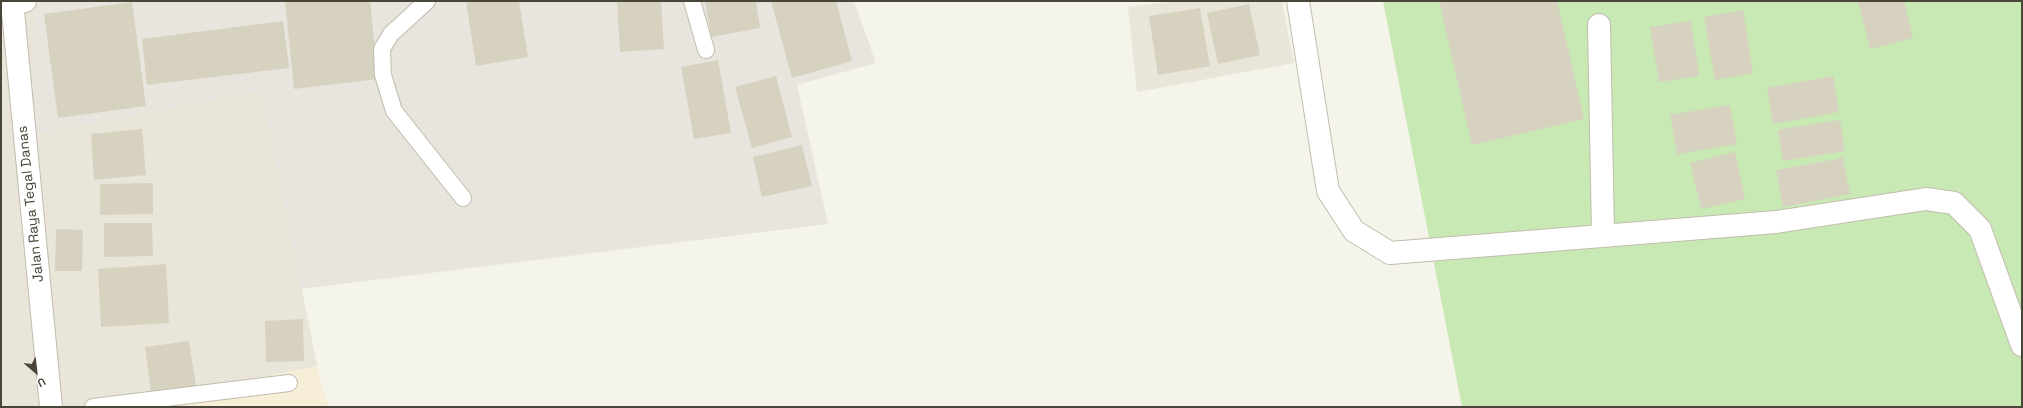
<!DOCTYPE html>
<html>
<head>
<meta charset="utf-8">
<style>
	body { margin:0 }
	#map { position:relative; width:2023px; height:408px; overflow:hidden; background:#f5f4ea; font-family:"Space Grotesk",sans-serif }
	canvas { display:block }
	.frame { position:absolute; inset:0; border:2px solid #494538; pointer-events:none }
	.north { position:absolute; left:16px; top:352px; width:40px; height:40px; -webkit-text-stroke:3px #fff; paint-order:stroke; rotate:152deg; font-size:11px; font-weight:700; line-height:16px; text-align:center; color:#494538 }
	.north::after { content:''; display:block; margin:auto; width:14px; height:18px; background:#494538; clip-path:polygon(50% 0,100% 100%,50% 72%,0 100%) }
</style>
</head>
<body>
<div id="map">
<canvas width="2023" height="408"></canvas>
<div class="frame"></div>
<div class="north">U</div>
</div>
<script>
const g = document.querySelector('canvas').getContext('2d');
g.lineJoin = 'round';
function fill(path, color) { g.fillStyle = color; g.fill(path, 'evenodd'); }
const poly = rows => new Path2D(rows.map(r => 'M' + r).join(''));
function stroke(path, color, width, dash) { g.strokeStyle = color; g.lineWidth = width; g.lineCap = dash ? 'butt' : 'round'; g.setLineDash(dash || []); g.stroke(path); }
function drawText(font, color, halo, rows, align = 'center') {
  g.font = font + ' "Space Grotesk",sans-serif'; g.lineWidth = 3; g.setLineDash([]); g.textBaseline = 'middle'; g.strokeStyle = halo; g.fillStyle = color; for (const [text, x, y, turn = 0] of rows) {
    g.save(); g.translate(x, y); g.rotate((+turn || 0) * Math.PI / 180); g.textAlign = isNaN(turn) ? turn : align; if (halo) g.strokeText(text, 0, 0); g.fillText(text, 0, 0); g.restore();
  }
}
const residential = poly([
	[1,1,36,1,31,135,263,90,317,366,112,407,1,407],
	[1175,1,1282,1,1294,63,1137,92,1128,7]
]);
const commercial = poly([
	[317,366,328,407,112,407]
]);
const industrial = poly([
	[36,1,854,1,876,63,797,85,828,224,301,289,262,90,31,135]
]);
const green = poly([
	[1383,1,2022,1,2022,407,1462,407]
]);
const building = poly([
	[285,1,370,1,378,79,294,89],
	[466,1,519,1,528,57,476,66],
	[617,1,661,1,664,49,620,52],
	[705,1,756,1,760,28,711,37],
	[771,1,836,1,852,61,792,78],
	[1439,1,1557,1,1584,119,1472,145],
	[1858,1,1904,1,1913,38,1870,49],
	[132,2,146,106,58,118,44,14],
	[1249,4,1260,55,1218,64,1207,13],
	[1200,8,1210,66,1158,75,1149,16],
	[1743,10,1753,73,1715,80,1704,17],
	[283,21,289,68,147,85,142,39],
	[1691,21,1699,76,1659,82,1650,27],
	[718,60,731,133,694,139,681,67],
	[776,76,792,137,752,148,735,87],
	[1833,76,1839,112,1773,124,1767,88],
	[1730,105,1737,144,1677,154,1670,115],
	[1840,120,1845,151,1783,161,1778,130],
	[142,129,146,175,94,180,91,134],
	[802,145,812,186,762,197,753,157],
	[1735,152,1745,199,1701,209,1690,163],
	[1843,158,1850,194,1783,207,1776,170],
	[153,183,153,214,100,215,100,184],
	[104,223,152,223,153,256,104,257],
	[56,229,83,230,82,271,55,271],
	[166,264,169,323,101,327,98,269],
	[303,319,304,361,266,362,265,321],
	[189,341,196,386,151,392,145,347]
]);
const service = poly([
	[427,1,391,34,382,49,383,75,394,111,463,198],
	[692,1,706,50],
	[93,407,289,383]
]);
const minor = poly([
	[1298,1,1328,191,1354,231,1390,253,1776,222,1926,199,1954,203,1980,229,2022,345],
	[1,6,25,1],
	[1599,25,1603,235]
]);
const tertiary = poly([
	[12,1,51,407]
]);
const streetNames = [
	["Jalan Raya Tegal Danas",31,204,-96]
];
fill(residential, '#e9e6d9');
fill(commercial, '#f6eed6');
fill(industrial, '#e8e5df');
fill(green, '#c8e8b4');
fill(building, '#d7d1c0');
stroke(service, '#c1bdad', 18);
stroke(minor, '#c1bdad', 24);
stroke(tertiary, '#c1bdad', 24);
stroke(service, '#fff', 16);
stroke(minor, '#fff', 22);
stroke(tertiary, '#fff', 22);
drawText('14px', '#494538', '#fff', streetNames);
</script>
</body>
</html>
